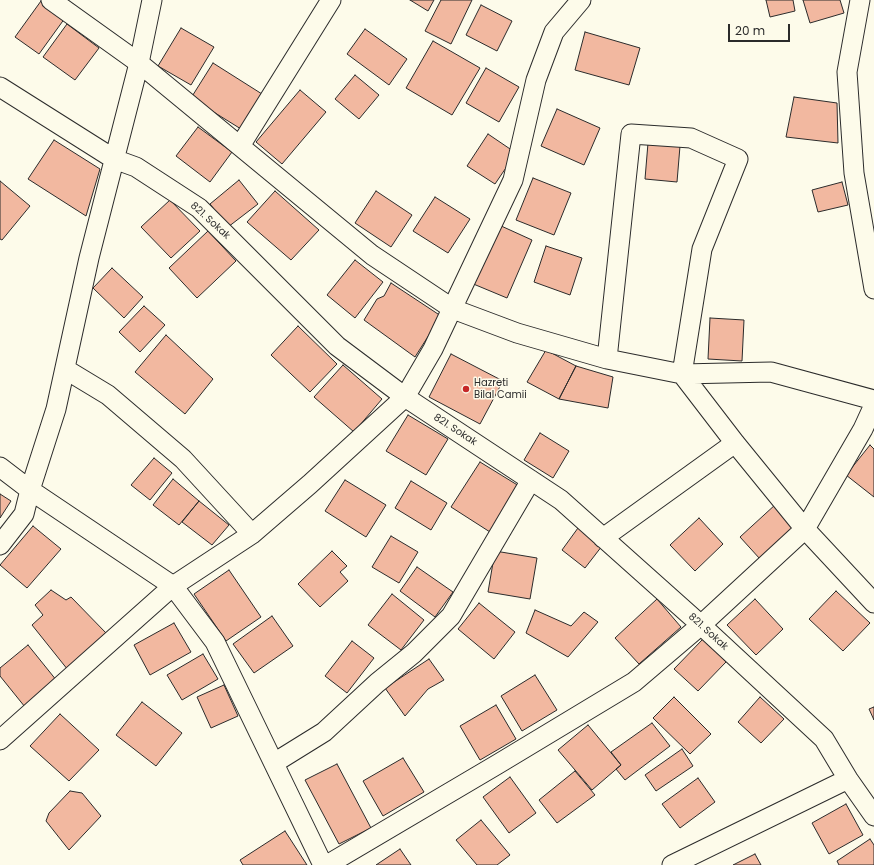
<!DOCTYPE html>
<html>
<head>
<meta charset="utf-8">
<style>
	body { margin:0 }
	#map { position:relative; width:874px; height:865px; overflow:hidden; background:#fdfbea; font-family:Poppins,sans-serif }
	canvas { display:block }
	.scale { position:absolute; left:728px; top:24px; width:62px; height:18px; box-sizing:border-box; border:2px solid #2b2b2b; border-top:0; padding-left:5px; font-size:12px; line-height:14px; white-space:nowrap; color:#2b2b2b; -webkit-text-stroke:3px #fdfbea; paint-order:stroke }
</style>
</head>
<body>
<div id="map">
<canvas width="874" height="865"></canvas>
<div class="scale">20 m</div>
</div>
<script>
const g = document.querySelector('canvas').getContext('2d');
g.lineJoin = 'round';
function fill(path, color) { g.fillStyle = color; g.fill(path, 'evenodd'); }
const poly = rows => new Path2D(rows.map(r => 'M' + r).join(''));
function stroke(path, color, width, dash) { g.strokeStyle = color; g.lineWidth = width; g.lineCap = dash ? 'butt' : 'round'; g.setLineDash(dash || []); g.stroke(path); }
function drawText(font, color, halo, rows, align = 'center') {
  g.font = font + ' Poppins,sans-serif'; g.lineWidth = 3; g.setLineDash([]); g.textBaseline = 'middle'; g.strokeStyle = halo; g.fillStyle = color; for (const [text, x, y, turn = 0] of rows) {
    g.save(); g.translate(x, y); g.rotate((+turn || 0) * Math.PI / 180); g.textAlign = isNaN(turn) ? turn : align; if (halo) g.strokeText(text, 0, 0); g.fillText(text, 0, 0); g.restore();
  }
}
const building = poly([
	[410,0,434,0,428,11,410,0],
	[441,0,472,0,451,44,425,31,441,0],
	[766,0,793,0,795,11,770,17,766,0],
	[803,0,840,0,844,13,810,23,803,0],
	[41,1,65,18,39,54,15,37,41,1],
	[481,5,512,21,497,51,466,35,481,5],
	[67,24,99,48,75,80,43,57,67,24],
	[181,28,214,47,191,85,158,66,181,28],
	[365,29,407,59,389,85,347,54,365,29],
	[585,32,640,48,629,85,575,70,585,32],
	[433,41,480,68,452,115,406,88,433,41],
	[213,63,262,94,241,129,191,98,213,63],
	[486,68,519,87,499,122,466,103,486,68],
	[355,75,379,95,359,119,335,99,355,75],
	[300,90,326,112,282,164,256,142,300,90],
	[794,97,837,103,838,143,786,137,794,97],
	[557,109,600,128,584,165,541,146,557,109],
	[198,127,232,152,210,182,176,156,198,127],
	[488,134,516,153,495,184,467,166,488,134],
	[54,140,100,169,86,216,28,179,54,140],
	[648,143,680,146,677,182,645,179,648,143],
	[533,178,571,193,554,235,516,220,533,178],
	[239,180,258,204,228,227,210,204,239,180],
	[0,181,30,206,2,240,0,239,0,181],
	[842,182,848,205,818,212,812,190,842,182],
	[275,191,319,230,291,260,247,222,275,191],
	[376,191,412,215,391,247,355,223,376,191],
	[435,197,470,219,448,253,413,231,435,197],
	[170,200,200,231,171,258,141,227,170,200],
	[499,225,532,240,507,298,471,283,499,225],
	[208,231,236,261,197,298,169,268,208,231],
	[546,246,582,258,570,295,534,282,546,246],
	[355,260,383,282,355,318,327,295,355,260],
	[112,268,143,297,124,318,93,288,112,268],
	[391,283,441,316,415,357,364,320,377,299,384,296,391,283],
	[144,306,165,325,140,352,119,332,144,306],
	[710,318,744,320,742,361,708,359,710,318],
	[298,326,337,364,310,392,271,355,298,326],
	[166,335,213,379,185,414,135,372,166,335],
	[546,350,576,366,559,399,527,382,546,350],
	[451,354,503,381,480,424,429,397,451,354],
	[343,365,382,399,354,432,314,397,343,365],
	[576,366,613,377,608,408,559,399,576,366],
	[408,415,448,439,426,475,386,451,408,415],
	[540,433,569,451,553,478,524,460,540,433],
	[870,445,874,449,874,497,846,475,870,445],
	[154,458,172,473,150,500,131,485,154,458],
	[480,462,519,486,490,532,451,507,480,462],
	[173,479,199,501,179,525,153,505,173,479],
	[345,480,386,505,366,537,325,511,345,480],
	[411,481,447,503,431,530,395,508,411,481],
	[0,494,11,501,0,518,0,494],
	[199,501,229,525,212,545,182,522,199,501],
	[776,504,797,526,760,559,740,537,776,504],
	[699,518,723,544,695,571,670,545,699,518],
	[33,526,61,549,27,588,0,565,33,526],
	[578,528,602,546,585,568,562,550,578,528],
	[391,536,418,552,399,583,372,567,391,536],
	[332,551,347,566,340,572,348,581,320,607,298,584,332,551],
	[495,551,537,558,530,599,488,592,495,551],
	[417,567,453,592,435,617,400,591,417,567],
	[229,570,261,617,226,641,194,594,229,570],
	[51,590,66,600,71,597,107,634,68,670,32,625,43,615,35,605,51,590],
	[836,591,870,623,843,651,809,619,836,591],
	[392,594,424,620,401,650,368,625,392,594],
	[657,599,681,627,639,664,615,638,657,599],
	[755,599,783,629,756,655,727,625,755,599],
	[479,603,515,632,494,659,458,629,479,603],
	[535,610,571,626,584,612,598,622,568,657,526,633,535,610],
	[272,616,293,646,254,673,233,644,272,616],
	[174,623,191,652,150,675,134,645,174,623],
	[703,639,726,662,698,691,674,669,703,639],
	[352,641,374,658,347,693,325,676,352,641],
	[28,645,57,681,25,707,0,676,0,668,28,645],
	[203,654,218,679,182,700,167,675,203,654],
	[429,659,444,680,428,689,405,716,385,688,429,659],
	[535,675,557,710,522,731,501,696,535,675],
	[224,685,238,716,211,728,197,697,224,685],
	[674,697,711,734,690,754,653,718,674,697],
	[760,697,784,719,761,743,738,722,760,697],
	[142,702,182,733,156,766,116,735,142,702],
	[496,705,516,739,480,760,460,726,496,705],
	[874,707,874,720,869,709,874,707],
	[60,714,99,750,69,781,30,746,60,714],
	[652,723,670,746,625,780,616,769,621,765,611,752,652,723],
	[588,725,621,765,592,790,558,750,588,725],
	[682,749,693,766,656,791,645,775,682,749],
	[403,758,424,792,383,816,363,781,403,758],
	[337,764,371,828,339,844,305,780,337,764],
	[575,771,595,795,557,823,539,800,575,771],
	[510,777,536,813,509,833,483,797,510,777],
	[698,778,715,802,680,828,662,804,698,778],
	[70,791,82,793,101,816,69,850,46,821,49,813,70,791],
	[846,804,863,835,829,854,812,823,846,804],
	[481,820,510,855,497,865,477,865,456,840,481,820],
	[285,831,307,865,243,865,240,860,285,831],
	[870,839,874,845,874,865,839,865,837,861,870,839],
	[400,849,411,865,376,865,400,849],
	[755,854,761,865,733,865,755,854]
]);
const street = poly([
	[51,0,139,63,372,255,453,309,517,333,607,359,682,374,771,372,874,400],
	[860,0,847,72,854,173,874,289],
	[0,87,114,159,136,167,199,208,337,346,405,397,561,500,701,625,824,739,848,779,874,816],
	[240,146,331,0],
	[607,359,631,134,691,138,738,159,702,249,682,374,735,443,805,529,874,603],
	[65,369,108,395,183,459,252,534],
	[0,467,30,490,173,586,215,642,323,865],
	[603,538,735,443],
	[0,545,24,514,30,490,56,409,89,258,139,63,152,0],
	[0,740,173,586,252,534,310,484,405,397,433,349,513,180,536,80,554,32,581,0],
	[274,763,324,732,377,683,414,653,451,616,531,480],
	[327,865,498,764,634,682,701,625,805,529,863,429,874,405],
	[672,865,848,779]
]);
const markers = [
	[466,389,4,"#c62828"]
];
const streetNames = [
	["821. Sokak",210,221,42],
	["821. Sokak",455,430,33],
	["821. Sokak",708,632,42]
];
const poiNames = [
	["Hazreti",474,383],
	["Bilal Camii",474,395]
];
fill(building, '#f2b8a0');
stroke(building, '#2b2b2b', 1);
stroke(street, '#2b2b2b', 21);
stroke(street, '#fdfbea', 19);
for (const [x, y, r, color] of markers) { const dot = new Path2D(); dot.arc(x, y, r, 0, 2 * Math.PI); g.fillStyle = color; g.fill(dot); stroke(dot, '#fdfbea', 1.5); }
drawText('10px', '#2b2b2b', '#fdfbea', streetNames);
drawText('10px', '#2b2b2b', '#fdfbea', poiNames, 'left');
</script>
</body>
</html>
